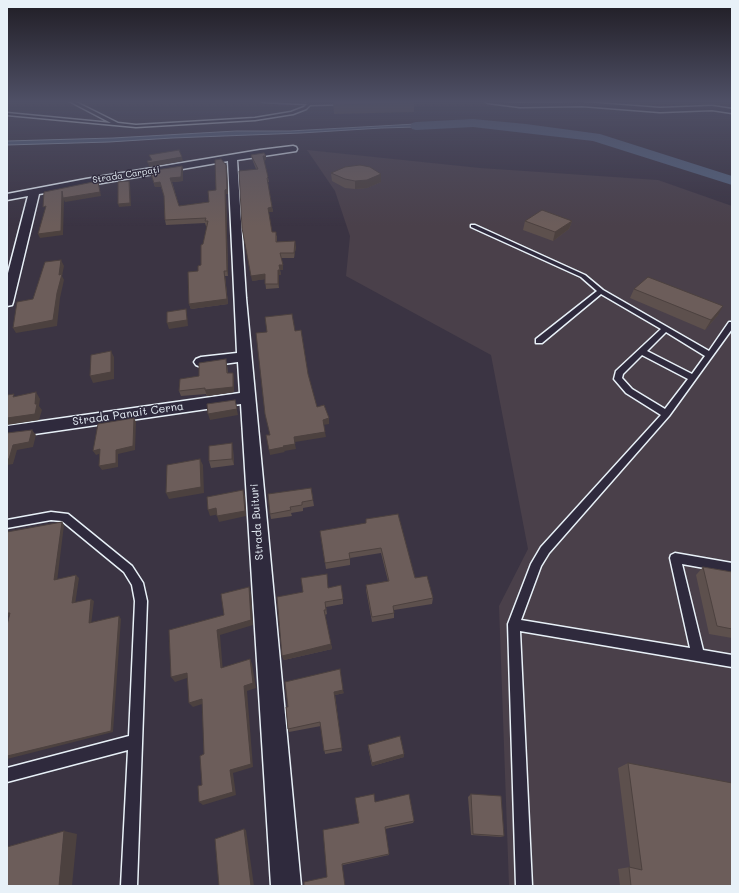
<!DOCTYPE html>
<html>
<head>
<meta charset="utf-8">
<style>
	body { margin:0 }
	#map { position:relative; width:739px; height:893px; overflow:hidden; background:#3b3443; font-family:Mali,sans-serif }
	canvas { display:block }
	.frame { position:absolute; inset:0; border:8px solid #e8f1f8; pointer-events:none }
</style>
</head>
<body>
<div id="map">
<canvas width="739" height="893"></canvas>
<div class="frame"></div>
</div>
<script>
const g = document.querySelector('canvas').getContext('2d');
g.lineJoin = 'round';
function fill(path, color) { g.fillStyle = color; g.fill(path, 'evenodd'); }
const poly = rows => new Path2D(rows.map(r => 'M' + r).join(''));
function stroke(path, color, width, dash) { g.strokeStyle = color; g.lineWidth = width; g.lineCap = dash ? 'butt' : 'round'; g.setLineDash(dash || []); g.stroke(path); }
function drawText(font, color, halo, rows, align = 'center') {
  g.font = font + ' Mali,sans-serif'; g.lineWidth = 3; g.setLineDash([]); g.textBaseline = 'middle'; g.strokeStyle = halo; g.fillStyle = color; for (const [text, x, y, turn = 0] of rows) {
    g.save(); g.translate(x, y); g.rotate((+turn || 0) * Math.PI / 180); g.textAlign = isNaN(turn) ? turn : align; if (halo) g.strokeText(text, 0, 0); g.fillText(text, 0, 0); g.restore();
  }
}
const built = poly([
	[307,150,480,168,658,180,732,206,732,886,509,886,499,606,528,549,491,355,346,276,350,236,335,191]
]);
const water = poly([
	[434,123,451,123,451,126,381,128,301,133,172,138,109,142,7,145,7,141,113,138,236,131,290,131,434,123]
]);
const river = poly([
	[473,119,526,124,600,134,732,176,732,185,593,141,473,127,416,130,412,129,410,126,412,123,416,122,473,119]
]);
const service = poly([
	[69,101,74,101,118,123,136,125,255,118,291,112,304,107,307,104,263,102,261,101,289,101,312,103,306,109,293,114,255,120,136,127,7,115,7,113,111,123,69,101],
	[471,225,475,225,585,275,603,290,709,351,729,322,732,322,732,329,669,416,549,553,541,566,521,620,690,648,670,558,671,555,675,553,732,563,732,573,682,564,703,650,732,655,732,667,520,631,532,886,516,886,508,624,531,564,541,547,661,415,626,393,614,379,616,371,661,329,601,294,542,343,536,343,536,339,597,291,581,277,471,227,471,225],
	[666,332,705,356,692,374,647,351,666,332],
	[642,355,688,379,665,409,632,389,622,378,623,374,642,355],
	[51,512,68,514,132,566,143,583,147,601,137,886,121,886,128,750,7,782,7,768,129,736,135,601,132,585,124,572,62,521,51,520,7,528,7,520,51,512]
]);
const minor = poly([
	[307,101,385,101,381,103,310,105,306,103,307,101],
	[484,101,520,103,582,102,660,108,712,106,732,109,732,113,712,110,660,112,582,106,520,107,488,103,484,101],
	[293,146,296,147,297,149,296,151,237,160,246,298,301,886,271,886,241,404,7,438,7,426,240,393,238,362,201,367,196,365,194,362,196,359,201,357,237,353,228,161,39,194,13,302,12,305,7,306,7,277,28,196,7,200,7,194,86,179,260,150,293,146]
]);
const wall = poly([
	[333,101,413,101,414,103,414,112,334,114],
	[251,155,266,160,264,160,269,182,267,182,273,212,268,212,272,232,277,236,277,242,296,246,294,258,281,258,283,270,280,270,281,275,279,275,279,288,266,289,265,279,252,281,256,169,252,159],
	[226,165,227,169,228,194,226,194,228,276,225,276,228,304,191,309,189,304,198,271,201,265,203,244,207,226,206,226,205,223,166,225,165,220,164,196,161,187,155,187,150,171,182,166,183,170,183,181,172,182,179,206,209,202,216,190],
	[331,173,381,182,367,188,355,189,345,188,332,181],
	[525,221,572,221,569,229,553,241,523,230],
	[634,289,718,315,705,330,630,298],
	[227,365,228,373,234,378,234,392,207,396,206,394,181,396,179,391,199,376],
	[233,449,234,465,211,468,209,461],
	[311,488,314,506,303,508,303,511,291,513,292,516,271,519,270,514],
	[366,519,433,598,432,604,394,610,394,618,372,622,366,590,366,585,388,581,381,553,350,558,350,565,326,569,320,531,366,524],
	[703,567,732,572,732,638,709,634,696,575],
	[328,588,343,599,343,604,326,607,327,614,325,615,332,649,284,660,282,656,303,592],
	[285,682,344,693,335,695,342,751,325,754,321,726,289,732,288,729,288,707],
	[368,745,404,754,404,757,372,766,368,748],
	[628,763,732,886,620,886,618,869,630,867,618,768],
	[471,794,504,836,501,837,471,835,468,797],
	[375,802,414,821,413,823,385,829,389,854,389,855,343,865,327,877,359,823]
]);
const shadedWall = poly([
	[263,156,266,156,266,160,263,161],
	[182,157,183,161,149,167,148,163],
	[226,165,227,169,228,194,226,194,228,276,227,271,225,190],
	[182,166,183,170,183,181,172,182,170,178],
	[381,174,381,182,367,188,355,189,355,181],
	[98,181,99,185,101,196,65,202,64,200,63,235,40,238,38,234,62,191],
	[129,181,130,184,131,206,119,207,118,204],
	[160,182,161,187,155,187,154,183],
	[272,207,273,212,268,212,268,208],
	[572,221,569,229,553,241,555,232],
	[295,241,296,246,294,258,294,253],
	[61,260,64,266,62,276,64,280,60,298,57,326,16,333,13,328,59,275],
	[279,265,283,265,283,270,280,270,281,275,279,275,279,288,278,284,278,270],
	[224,271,225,276,228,304,191,309,189,304],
	[265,274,266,279,252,281,251,276],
	[723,306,718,315,705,330,711,320],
	[186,309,187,315,188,326,169,329,167,323],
	[111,351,114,357,114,379,93,383,90,376],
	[233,373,234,378,234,392,207,396,205,390],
	[36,392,40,399,39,406,42,410,39,420,7,425,7,418,35,404],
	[235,400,238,415,210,420,208,414],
	[134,418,136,422,135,450,118,454,118,467,102,470,99,466,116,450],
	[329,418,329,424,323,425,323,420],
	[32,430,36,435,33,447,17,450,13,464,7,465,7,459,13,445],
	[325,432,326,437,295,442,294,437],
	[232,443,233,449,234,465,232,459],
	[295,444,296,449,284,451,285,452,270,455,269,450,283,446],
	[100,449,102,453,96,455,93,451],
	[200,459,203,465,204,493,169,499,166,493],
	[243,490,245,496,246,516,219,522,217,516],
	[216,508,219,514,210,516,208,510],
	[62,522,64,525,57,582,54,580],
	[76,575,79,578,75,605,72,603],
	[249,587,251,593,253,625,220,635,223,672,221,668,217,630],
	[91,599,94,601,91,625,89,623],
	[7,613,10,613,13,615,7,616],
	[119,616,121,619,113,732,7,759,7,756],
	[331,644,332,649,284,660,282,656],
	[250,659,252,664,256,688,247,691,253,767,233,773,236,795,203,805,199,802,230,770,244,686],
	[187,673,190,677,175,682,171,677],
	[343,690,344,693,335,695,342,751,334,692],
	[202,699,205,703,193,707,189,703],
	[404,754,404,757,372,766,372,763],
	[244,829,246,830,254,886,251,886],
	[64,831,77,834,72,886,59,886]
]);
const building = poly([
	[333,101,413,101,414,103,334,105,333,101],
	[179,150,182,157,148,163,147,161,152,160,149,155,179,150],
	[264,153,266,156,263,156,268,177,267,178,272,207,268,208,272,232,276,232,276,242,295,241,294,253,280,253,283,265,279,265,280,270,278,270,278,284,265,284,265,274,251,276,242,228,239,171,258,169,251,155,264,153],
	[221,159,226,165,227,189,225,190,227,271,224,271,227,299,189,304,188,272,198,271,198,266,201,265,201,245,203,244,208,221,205,221,206,218,165,220,164,196,160,182,154,183,150,171,182,166,181,177,170,178,179,206,209,202,208,191,216,190,215,160,221,159],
	[360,165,370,167,381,174,367,180,355,181,345,179,331,173,345,167,360,165],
	[98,181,100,192,63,198,62,191,61,231,38,234,46,206,43,207,44,192,98,181],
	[129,181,130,203,118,204,118,182,129,181],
	[542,210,572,221,555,232,525,221,542,210],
	[61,260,59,275,62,274,57,293,53,320,13,328,17,302,33,299,45,262,61,260],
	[648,277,723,306,711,320,634,289,648,277],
	[186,309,187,320,167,323,167,312,186,309],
	[292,314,295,331,301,330,308,374,317,407,324,405,329,418,323,420,325,432,294,437,295,444,283,446,284,447,269,450,266,435,270,435,265,414,256,333,267,332,265,317,292,314],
	[111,351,111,372,90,376,91,355,111,351],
	[226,359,227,373,233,373,233,387,205,390,205,388,179,391,180,379,199,376,199,363,226,359],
	[36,392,35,404,37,404,35,414,7,418,7,395,14,394,13,397,36,392],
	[235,400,237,409,208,414,207,404,235,400],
	[134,418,133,446,116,450,116,463,99,466,100,449,93,451,98,424,134,418],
	[32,430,29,442,13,445,9,459,7,459,7,433,32,430],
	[232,443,232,459,209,461,209,446,232,443],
	[200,459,201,487,166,493,167,465,200,459],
	[311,488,313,500,302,502,302,505,290,507,291,510,270,514,268,494,311,488],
	[243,490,245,511,217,516,216,508,208,510,207,497,243,490],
	[398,514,415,578,427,576,433,598,393,606,394,613,372,617,366,585,389,581,381,548,349,553,350,559,325,563,320,531,366,523,366,519,398,514],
	[62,522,54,580,76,575,72,603,91,599,89,623,119,616,111,731,7,756,7,625,10,613,7,613,7,532,62,522],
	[703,567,732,572,732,629,717,626,703,567],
	[327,574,328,588,341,585,343,599,325,602,326,610,324,610,331,644,282,656,277,597,303,592,301,578,327,574],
	[249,587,251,620,217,630,221,668,250,659,253,683,244,686,251,764,230,770,233,792,199,802,198,786,202,785,200,756,204,754,202,699,189,703,187,673,171,677,169,630,224,615,221,594,249,587],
	[340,669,343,690,334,692,342,748,324,751,320,722,288,729,286,707,288,707,285,682,340,669],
	[400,736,404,754,372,763,368,745,400,736],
	[628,763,732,783,732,886,631,886,629,867,642,870,628,763],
	[374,794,375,802,409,794,414,821,385,827,389,854,342,864,345,886,304,886,304,882,327,877,323,830,359,823,355,798,374,794],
	[471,794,501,796,504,836,473,834,471,794],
	[244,829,251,886,219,886,215,839,244,829],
	[64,831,59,886,7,886,7,847,64,831]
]);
const farStreetnames = [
	["Strada Carpați",126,175,-9]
];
const streetNames = [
	["Strada Panait Cerna",128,414,-8],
	["Strada Buituri",257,522,-94]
];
fill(built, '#4a404a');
fill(water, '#54627d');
stroke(water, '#8f9bae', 1);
fill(river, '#54627d');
stroke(service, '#e8f1f8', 3);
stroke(minor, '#e8f1f8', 3);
fill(service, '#2f2a3d');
fill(minor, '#2f2a3d');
fill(wall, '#5d504d');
fill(shadedWall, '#4c413f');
fill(building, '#6c5d5a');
stroke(building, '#4c413f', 1);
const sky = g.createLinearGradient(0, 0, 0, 226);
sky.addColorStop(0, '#201d25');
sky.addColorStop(0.45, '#4f5066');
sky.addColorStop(1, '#4f506600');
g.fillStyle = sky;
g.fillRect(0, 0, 739, 226);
drawText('9px', '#e8f1f8', '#2f2a3d', farStreetnames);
drawText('11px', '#e8f1f8', '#2f2a3d', streetNames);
</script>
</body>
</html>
